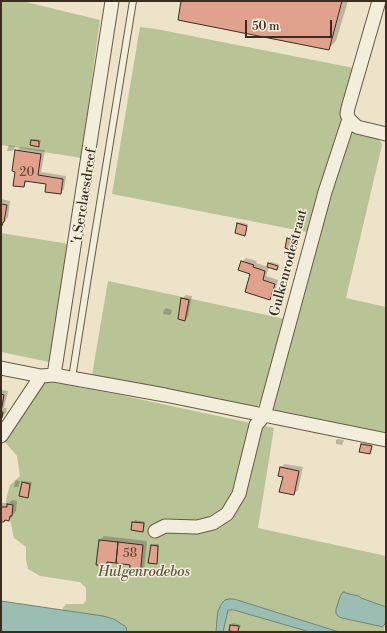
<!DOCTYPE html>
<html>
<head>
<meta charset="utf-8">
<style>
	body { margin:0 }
	#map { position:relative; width:387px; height:633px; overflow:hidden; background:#ede3c8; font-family:"Libre Bodoni",serif }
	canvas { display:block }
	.frame { position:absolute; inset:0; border:2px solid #3a2d1f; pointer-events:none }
	.scale { position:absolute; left:245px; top:20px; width:87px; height:18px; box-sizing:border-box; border:2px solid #3a2d1f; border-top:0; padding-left:5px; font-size:12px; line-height:14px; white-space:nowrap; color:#3a2d1f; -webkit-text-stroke:3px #f3eddb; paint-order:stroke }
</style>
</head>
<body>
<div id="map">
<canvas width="387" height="633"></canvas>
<div class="frame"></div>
<div class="scale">50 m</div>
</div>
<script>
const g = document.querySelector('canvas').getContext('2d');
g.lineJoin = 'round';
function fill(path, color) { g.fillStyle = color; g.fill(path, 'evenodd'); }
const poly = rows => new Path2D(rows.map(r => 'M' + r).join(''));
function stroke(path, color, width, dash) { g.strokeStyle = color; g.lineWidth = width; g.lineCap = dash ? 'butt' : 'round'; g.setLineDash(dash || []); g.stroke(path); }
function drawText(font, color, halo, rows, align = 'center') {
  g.font = font + ' "Libre Bodoni",serif'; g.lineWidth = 3; g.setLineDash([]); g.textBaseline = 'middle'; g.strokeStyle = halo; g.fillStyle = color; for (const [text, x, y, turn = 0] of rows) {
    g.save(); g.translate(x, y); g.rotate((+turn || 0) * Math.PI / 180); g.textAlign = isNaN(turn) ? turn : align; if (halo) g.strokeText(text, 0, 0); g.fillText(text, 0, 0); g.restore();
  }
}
const green = poly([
	[1,1,22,1,100,20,81,158,1,145],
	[140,27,156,29,354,68,341,131,378,139,381,142,382,145,346,298,386,307,386,440,264,416,312,233,112,194],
	[1,233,69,244,49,362,1,352],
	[108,281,285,319,261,400,257,407,251,408,92,375],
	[45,382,56,383,120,395,274,428,258,528,386,556,386,616,384,632,99,632,61,618,63,608,66,604,83,604,86,601,86,588,80,582,40,576,28,569,26,560,26,547,14,538,6,500,10,485,20,476,17,456,5,442,38,391]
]);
const water = poly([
	[344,592,349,594,359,596,361,598,386,607,386,619,385,624,382,627,379,626,342,618,339,617,336,614,336,609,340,597,342,593,344,592],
	[229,599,234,599,339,632,310,632,234,610,228,610,223,632,216,632,217,619,218,611,222,603,225,600,229,599],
	[1,601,103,616,114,619,126,627,127,632,1,632,1,601]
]);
const shadow = poly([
	[182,1,348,1,336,41,328,49],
	[34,139,41,140,40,144,38,146,32,140],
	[9,145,15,146,14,150,12,151,7,151,8,147],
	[20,147,45,150,41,172,66,176,64,189,60,193,47,183,27,180,27,182,23,186,16,151],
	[1,199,10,201,8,217,2,225],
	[240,222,248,224,246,233,245,235,238,224],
	[290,237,294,238,292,247,290,248,288,239],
	[246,258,257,261,256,263,268,267,269,263,271,262,279,264,278,267,277,269,269,267,266,276,278,280,274,295,270,299,251,273,242,262],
	[186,295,192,296,188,316,185,320,182,299],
	[166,308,172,310,171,314,169,315,163,314,164,310],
	[1,390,8,391,4,408,7,408,6,413,2,417,1,417],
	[338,439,344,440,343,443,342,445,336,444,336,440],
	[364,443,373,445,371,452,370,453,362,444],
	[285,464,303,467,298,490,294,494,284,476,281,467],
	[16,480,20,481,19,485,18,487,14,487,15,482],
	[24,481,32,482,29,495,28,497,23,483],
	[12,500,17,501,16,511,9,520,6,520,4,521,1,521,1,503,9,503],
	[135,520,145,522,144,529,143,530,133,522],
	[104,536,147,541,144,571,140,575,132,564,109,561,106,565,100,540],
	[154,544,159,544,158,561,156,563,152,545],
	[233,623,241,625,239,630,238,632,230,630,231,625]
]);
const building = poly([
	[181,1,342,1,329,50,178,20,181,1],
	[31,140,39,141,39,147,30,145,31,140],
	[15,150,41,154,38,175,63,179,61,194,45,192,46,184,25,181,24,187,13,186,15,172,12,171,15,150],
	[1,204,7,205,4,222,3,222,2,226,1,226,1,204],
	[237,223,247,226,245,236,235,233,237,223],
	[287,238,293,240,290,250,285,248,287,238],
	[241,261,254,265,253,267,265,271,263,280,275,284,270,300,245,292,250,274,238,270,241,261],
	[268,263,278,266,277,270,267,267,268,263],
	[181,298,189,300,185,321,178,319,181,298],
	[1,394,4,395,1,412,3,412,2,418,1,418,1,394],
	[361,444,372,446,370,454,359,452,361,444],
	[280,467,299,471,294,495,279,492,283,477,278,476,280,467],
	[22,482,30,484,28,498,19,496,22,482],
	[7,504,13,505,12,516,10,516,9,521,5,520,4,522,1,522,1,507,7,507,7,504],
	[132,522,144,523,143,532,131,530,132,522],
	[99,540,118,542,116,563,107,562,106,566,96,565,99,540],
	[118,542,143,545,140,576,129,575,130,565,116,563,118,542],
	[151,545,158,546,157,564,148,563,151,545],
	[230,625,239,626,238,632,229,631,230,625]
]);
const lane = poly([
	[72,378,88,277,133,1]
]);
const street = poly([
	[379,1,348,108,347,114,349,119,357,127,386,134],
	[1,368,41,376,54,375,165,395,386,440],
	[54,375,112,1],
	[1,436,41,376],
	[155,531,165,526,197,527,213,523,227,514,239,494,256,425,264,416,325,192,349,119]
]);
const numberNames = [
	["20",27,173],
	["58",130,554]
];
const streetNames = [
	["'t Serclaesdreef",85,196,-81],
	["Gulkenrodestraat",289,263,-75]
];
const parkNames = [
	["Hulgenrodebos",144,573]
];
fill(green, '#b8c496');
fill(water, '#9abeb1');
stroke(water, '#748477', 1);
fill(shadow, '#0003');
fill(building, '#e0a28c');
stroke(building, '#3a2d1f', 1);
stroke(lane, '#675a49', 8);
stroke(street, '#675a49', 15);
stroke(lane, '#f3eddb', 6);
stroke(street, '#f3eddb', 13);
drawText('12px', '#644a3a', null, numberNames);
drawText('14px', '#3a2d1f', '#f3eddb', streetNames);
drawText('italic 14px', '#5a533d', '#f3eddb', parkNames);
</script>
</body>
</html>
